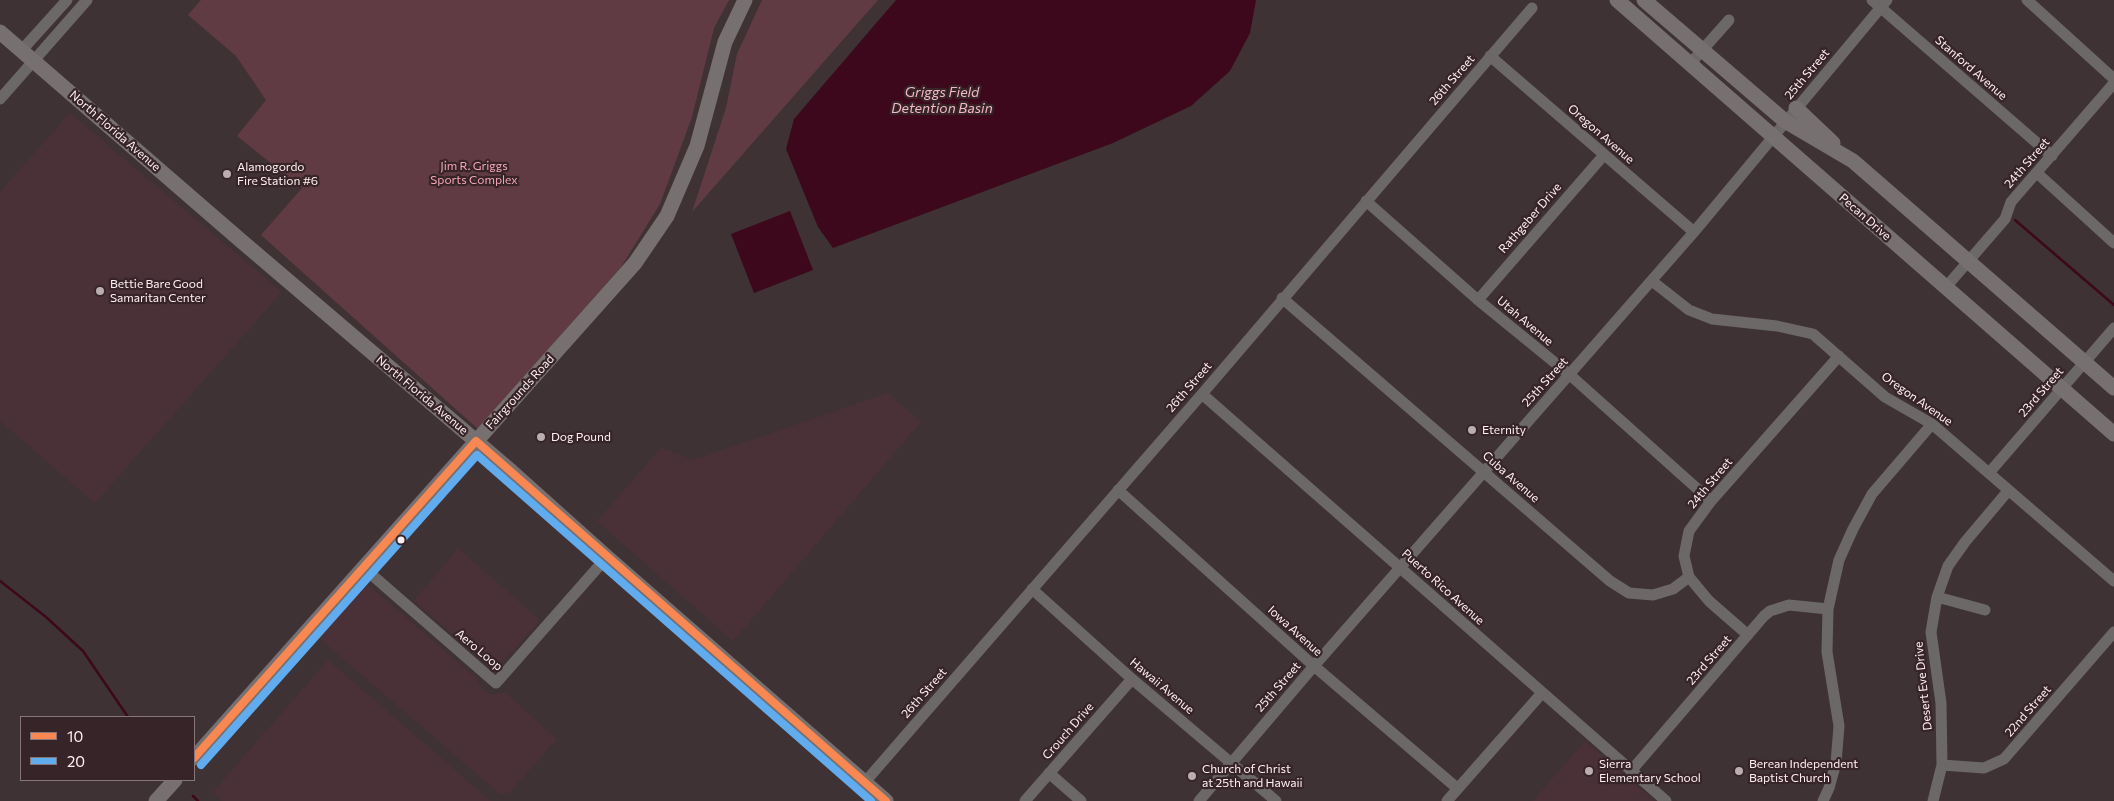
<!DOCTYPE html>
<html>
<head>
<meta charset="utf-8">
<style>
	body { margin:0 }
	#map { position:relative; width:2114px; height:801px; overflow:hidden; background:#3e3235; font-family:Commissioner,sans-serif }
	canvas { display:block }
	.legend { position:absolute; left:20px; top:716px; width:175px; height:65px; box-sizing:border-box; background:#372428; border:1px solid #877679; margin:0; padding:6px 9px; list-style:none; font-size:15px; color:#fef0f2 }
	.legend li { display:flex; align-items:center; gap:10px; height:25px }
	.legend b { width:25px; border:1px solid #877679 }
</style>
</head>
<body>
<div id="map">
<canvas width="2114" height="801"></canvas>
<ul class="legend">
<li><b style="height:6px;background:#f88751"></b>10</li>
<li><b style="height:6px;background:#60acee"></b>20</li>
</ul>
</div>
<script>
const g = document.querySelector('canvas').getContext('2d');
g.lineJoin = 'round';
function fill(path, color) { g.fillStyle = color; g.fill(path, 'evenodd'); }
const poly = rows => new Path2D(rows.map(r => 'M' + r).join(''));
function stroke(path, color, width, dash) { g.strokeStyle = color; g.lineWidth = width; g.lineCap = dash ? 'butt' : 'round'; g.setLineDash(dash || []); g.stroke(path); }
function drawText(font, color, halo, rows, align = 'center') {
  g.font = font + ' Commissioner,sans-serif'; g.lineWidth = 4.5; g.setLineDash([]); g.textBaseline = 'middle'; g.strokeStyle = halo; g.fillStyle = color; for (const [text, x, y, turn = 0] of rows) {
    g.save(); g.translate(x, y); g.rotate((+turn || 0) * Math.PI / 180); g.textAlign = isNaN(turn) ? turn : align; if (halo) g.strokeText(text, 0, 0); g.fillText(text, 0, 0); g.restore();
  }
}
const built = poly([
	[70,113,282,292,95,503,0,421,0,192],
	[888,393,921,422,733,641,597,521,661,448,693,460],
	[458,548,540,620,507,658,500,662,489,662,481,658,414,601],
	[366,583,476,678,482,689,490,694,506,693,557,739,509,793,500,794,318,637],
	[328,660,491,801,223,801,213,792],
	[1585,741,1654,801,1533,801]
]);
const green = poly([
	[201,0,729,0,714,28,692,117,660,204,621,267,478,429,261,235,302,188,237,136,266,100,236,56,188,15],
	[762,0,878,0,692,212,726,108,737,54]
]);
const water = poly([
	[896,0,1256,0,1250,33,1230,71,1191,106,1113,143,833,248,818,227,786,149,794,119],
	[790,211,813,270,754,293,731,234]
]);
const stream = poly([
	[2015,220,2114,305],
	[0,581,46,617,83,651,128,717],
	[193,796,198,801]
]);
const minor = poly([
	[1872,0,2052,156],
	[2027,0,2114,79],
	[22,50,67,0],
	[1490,56,1694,232],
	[1690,64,1729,20],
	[0,99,87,0],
	[2037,173,2114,243],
	[1366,201,1478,300,1570,375,1711,501],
	[1652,281,1689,310,1712,319,1777,326,1813,334,1885,397,1932,424,2114,581],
	[1946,287,2005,219,2011,202,2114,83],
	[1282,298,1610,581,1629,593,1653,595,1673,589,1689,577],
	[1478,300,1604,155],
	[1202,394,1666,801],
	[1989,473,2114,328],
	[1118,490,1314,666,1457,788],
	[364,568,496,683,607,557],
	[1032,589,1132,679,1276,801],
	[1937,597,1985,610],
	[1748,635,1709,601,1689,577,1684,556,1689,531,1711,501,1839,356],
	[1942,765,1984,768,2004,759,2114,632],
	[1631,771,1764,616,1770,611,1789,605,1828,609],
	[1049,773,1081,801],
	[865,782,1202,394,1532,8],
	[1025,801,1132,679],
	[1199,801,1314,666,1694,232,1887,0],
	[1447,801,1542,693],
	[1823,801,1829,788,1836,763,1839,726,1827,652,1828,609,1839,560,1853,529,1872,494,1932,424],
	[1933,801,1942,765,1941,703,1931,632,1937,597,1948,566,1965,542,2008,491]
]);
const major = poly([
	[1617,0,2114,434],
	[1644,0,1785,121,1853,161,2114,388],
	[0,32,239,239,511,471,607,557,886,801],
	[1796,108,1833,143],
	[194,758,635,263,667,216,697,146,725,42,745,0],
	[156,801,175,780]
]);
const bus1 = poly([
	[194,758,476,441,886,801]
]);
const bus2 = poly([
	[201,765,477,455,871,801]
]);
const markers = [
	[227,174,5,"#bbaeb0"],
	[100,291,5,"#bbaeb0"],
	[1472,430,5,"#bbaeb0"],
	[541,437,5,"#bbaeb0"],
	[401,540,4.5,"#fef0f2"],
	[1589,771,5,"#bbaeb0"],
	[1739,771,5,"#bbaeb0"],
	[1192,776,5,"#bbaeb0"]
];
const streetNames = [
	["Stanford Avenue",1971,68,41],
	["25th Street",1807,74,-50],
	["26th Street",1452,80,-49],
	["North Florida Avenue",115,131,41],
	["Oregon Avenue",1601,134,41],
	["24th Street",2027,163,-49],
	["Pecan Drive",1865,217,41],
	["Rathgeber Drive",1530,218,-49],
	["Utah Avenue",1525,321,40],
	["25th Street",1545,382,-48],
	["26th Street",1189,387,-49],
	["Fairgrounds Road",520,392,-48],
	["23rd Street",2041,392,-49],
	["North Florida Avenue",422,395,40],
	["Oregon Avenue",1917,399,35],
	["Cuba Avenue",1511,477,41],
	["24th Street",1710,483,-50],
	["Puerto Rico Avenue",1443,587,42],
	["Iowa Avenue",1295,631,42],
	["Aero Loop",479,650,40],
	["23rd Street",1709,660,-49],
	["Hawaii Avenue",1162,686,40],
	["Desert Eve Drive",1923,686,-96],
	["25th Street",1278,687,-49],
	["26th Street",924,693,-49],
	["22nd Street",2028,711,-49],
	["Crouch Drive",1068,731,-49]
];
const parkNames = [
	["Jim R. Griggs",474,166],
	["Sports Complex",474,180]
];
const poiNames = [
	["Alamogordo",237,167],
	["Fire Station #6",237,181],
	["Bettie Bare Good",110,284],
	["Samaritan Center",110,298],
	["Eternity",1482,430],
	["Dog Pound",551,437],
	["Sierra",1599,764],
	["Elementary School",1599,778],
	["Berean Independent",1749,764],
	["Baptist Church",1749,778],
	["Church of Christ",1202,769],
	["at 25th and Hawaii",1202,783]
];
const waterNames = [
	["Griggs Field",942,92],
	["Detention Basin",942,108]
];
fill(built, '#4a3137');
fill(green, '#613b44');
fill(water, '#3d081c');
stroke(stream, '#3d081c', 2.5);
stroke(minor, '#6c6868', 11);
stroke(major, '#777071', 15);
stroke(bus1, '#f88751', 8);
stroke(bus2, '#60acee', 8);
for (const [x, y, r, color] of markers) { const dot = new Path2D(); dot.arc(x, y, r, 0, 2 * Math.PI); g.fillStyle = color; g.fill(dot); stroke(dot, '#372428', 2); }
drawText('12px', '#fef0f2', '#372428', streetNames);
drawText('12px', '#f4a6b7', '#372428', parkNames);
drawText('12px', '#fef0f2', '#372428', poiNames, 'left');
drawText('italic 14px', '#f4b8c5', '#372428', waterNames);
</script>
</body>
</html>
